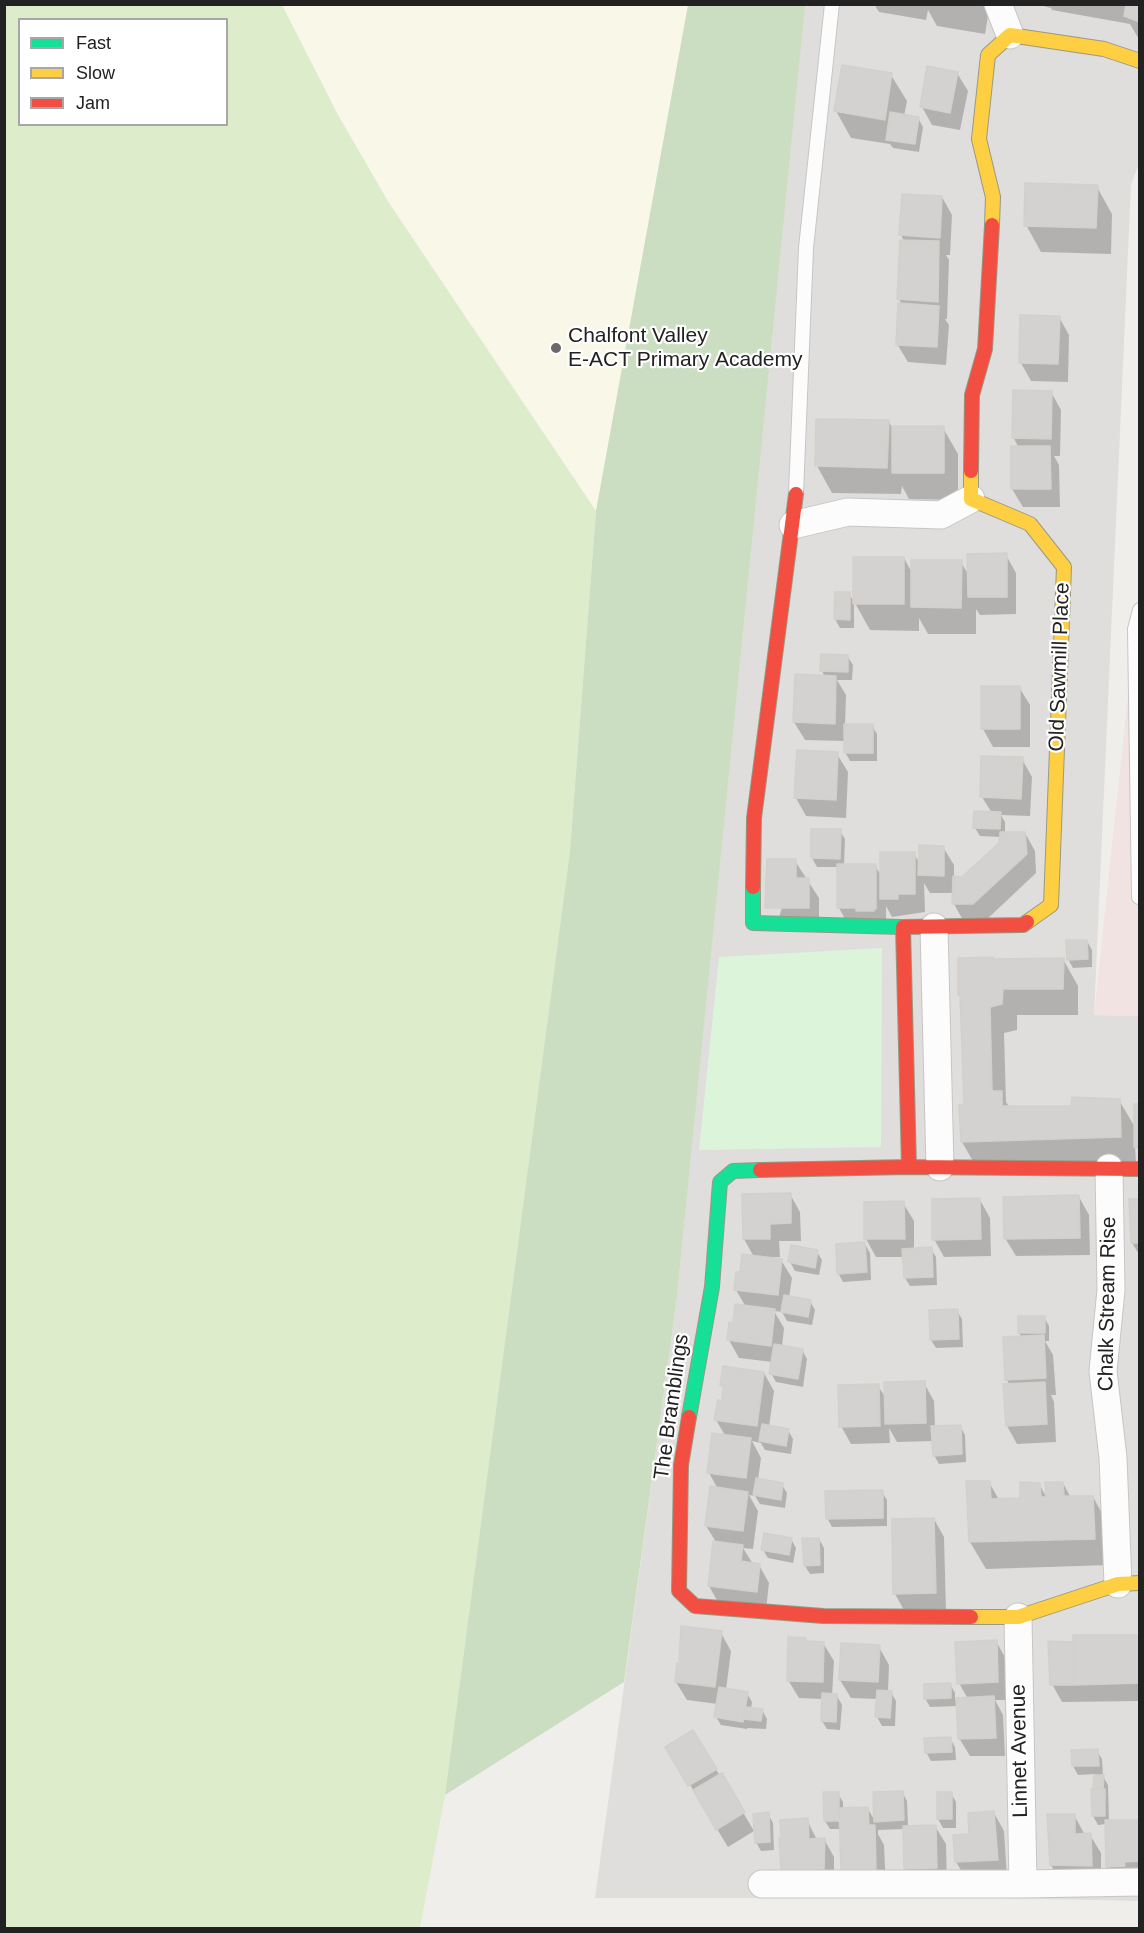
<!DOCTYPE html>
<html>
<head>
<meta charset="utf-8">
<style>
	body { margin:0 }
	#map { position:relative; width:1144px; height:1933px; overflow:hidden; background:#f0eeeb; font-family:Helvetica,sans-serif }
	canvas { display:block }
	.frame { position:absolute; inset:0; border:6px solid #222; pointer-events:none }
	.legend { position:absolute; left:18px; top:18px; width:210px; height:108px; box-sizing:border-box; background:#fff; border:2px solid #a7a7a7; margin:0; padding:8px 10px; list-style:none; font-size:18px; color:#222 }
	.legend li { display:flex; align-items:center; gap:12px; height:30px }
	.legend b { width:30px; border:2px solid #a7a7a7 }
</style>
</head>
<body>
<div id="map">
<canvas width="1144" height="1933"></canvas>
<div class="frame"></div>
<ul class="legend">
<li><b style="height:8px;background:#16e098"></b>Fast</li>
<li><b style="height:8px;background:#ffcf43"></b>Slow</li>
<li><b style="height:8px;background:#f24e42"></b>Jam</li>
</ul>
</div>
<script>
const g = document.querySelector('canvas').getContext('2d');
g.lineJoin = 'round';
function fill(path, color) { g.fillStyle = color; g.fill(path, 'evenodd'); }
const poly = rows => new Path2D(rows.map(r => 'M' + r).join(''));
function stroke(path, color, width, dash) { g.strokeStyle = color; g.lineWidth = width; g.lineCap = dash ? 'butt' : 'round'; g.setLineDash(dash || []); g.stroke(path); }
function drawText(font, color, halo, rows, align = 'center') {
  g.font = font + ' Helvetica,sans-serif'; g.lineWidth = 4.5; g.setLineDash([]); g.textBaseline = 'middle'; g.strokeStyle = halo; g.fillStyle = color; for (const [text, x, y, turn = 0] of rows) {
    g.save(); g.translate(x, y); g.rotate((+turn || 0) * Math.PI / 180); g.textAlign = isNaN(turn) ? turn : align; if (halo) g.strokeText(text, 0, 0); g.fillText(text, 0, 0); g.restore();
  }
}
const residential = poly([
	[801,5,1139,5,1140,161,1131,185,1094,1015,1139,1016,1139,1901,996,1898,595,1898,677,1297]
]);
const commercial = poly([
	[1139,591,1139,1016,1094,1015]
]);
const education = poly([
	[282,5,688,5,596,511,389,203,338,115]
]);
const grass = poly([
	[5,5,282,5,338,115,389,203,596,511,570,851,445,1795,420,1928,5,1928],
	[20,20,226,20,226,124,20,124]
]);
const forest = poly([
	[688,5,805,5,677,1297,624,1682,445,1795,570,851,596,511]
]);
const park = poly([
	[882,948,881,1147,699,1150,719,957]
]);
const shadow = poly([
	[874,4,990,4,985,34,937,26,928,10,926,20,879,12],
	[1036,4,1140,4,1140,41,1130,24,1052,10,1051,8],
	[957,73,968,91,960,130,932,125,922,107],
	[891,75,907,101,904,116,918,118,923,127,919,152,893,148,890,144,851,138,836,111],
	[1097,187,1112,214,1111,254,1041,252,1026,225],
	[942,197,952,215,950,255,946,255,949,260,947,319,945,319,949,325,946,365,908,362,897,344,902,305,899,299,904,241,901,235],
	[1059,317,1069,335,1068,382,1031,381,1021,363],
	[1051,392,1061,410,1060,456,1054,456,1059,465,1060,507,1023,507,1012,489,1019,448,1013,437],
	[888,421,892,427,943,428,958,454,958,500,909,499,902,486,901,494,832,493,817,466],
	[1006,555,1016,573,1016,614,980,615,976,609,976,634,928,634,919,618,919,631,870,630,855,603,904,558,912,573,961,562,969,576],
	[849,594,854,602,854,628,840,628,835,619],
	[848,657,853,665,852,680,837,680,846,695,845,725,872,726,877,734,877,761,850,761,845,752,845,741,805,740,794,722,825,677,822,671],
	[1019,687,1030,705,1030,747,993,747,983,729],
	[837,754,848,772,846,818,806,816,796,798],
	[1022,759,1032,777,1030,816,1001,815,1005,822,1005,833,1025,833,1035,851,1036,873,984,922,964,922,954,904,954,893,930,893,924,883,925,912,892,917,886,906,886,926,849,926,839,908,839,867,817,867,812,858,813,831,840,831,845,839,844,865,875,865,881,876,914,854,920,864,943,847,954,865,954,878,962,878,1000,844,1001,837,980,836,975,828,992,813,982,797],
	[795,861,819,898,819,925,777,925],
	[1087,941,1092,950,1092,967,1073,968,1068,959],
	[1063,959,1078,986,1078,1015,1017,1015,1017,1030,1004,1033,1006,1102,1010,1108,1073,1107,1119,1100,1136,1129,1140,1106,1140,1152,1135,1145,1136,1163,977,1168,962,1142,966,1105,961,998,959,994],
	[790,1194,800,1212,801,1241,779,1241,780,1257,770,1257,770,1259,781,1260,792,1278,789,1298,810,1301,815,1310,812,1325,787,1321,782,1312,774,1311,784,1328,782,1347,802,1350,807,1359,803,1387,776,1382,771,1373,773,1362,739,1358,729,1340,734,1324,746,1307,736,1290,742,1274,754,1257,744,1239],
	[1079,1197,1089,1215,1090,1255,1016,1256,1005,1238],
	[980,1200,990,1218,991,1256,944,1257,934,1239],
	[1140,1200,1140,1256,1132,1243],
	[903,1203,914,1221,914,1250,931,1249,936,1257,937,1285,910,1286,905,1278,904,1257,876,1257,866,1239],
	[865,1244,870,1253,871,1280,843,1282,838,1273],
	[817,1252,822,1260,819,1275,795,1271,790,1262],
	[957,1311,962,1319,963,1347,936,1348,931,1340],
	[1044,1317,1049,1326,1049,1341,1045,1341,1053,1355,1056,1395,1051,1395,1054,1402,1056,1442,1017,1444,1007,1426,1010,1385,1006,1379,1022,1338,1019,1333],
	[764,1373,774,1391,769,1427,788,1430,793,1439,791,1454,765,1450,761,1443,752,1441,761,1458,758,1480,782,1485,787,1493,785,1508,760,1504,755,1496,749,1495,758,1511,753,1549,743,1548,753,1564,759,1565,769,1583,766,1610,719,1604,709,1586,716,1542,706,1526,718,1489,709,1473,726,1437,716,1420,723,1402,724,1389,722,1385],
	[924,1383,934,1401,935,1427,960,1426,965,1435,966,1462,939,1464,934,1455,934,1441,897,1442,889,1428,890,1443,851,1444,841,1426,878,1386,886,1398],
	[989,1482,999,1500,1021,1499,1039,1484,1048,1500,1063,1483,1071,1498,1093,1497,1108,1524,1109,1565,986,1569,970,1542],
	[882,1492,887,1500,887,1526,832,1527,827,1518],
	[934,1519,944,1537,946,1611,905,1612,895,1594],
	[791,1539,796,1548,793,1563,768,1558,763,1550],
	[819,1539,824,1548,824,1573,810,1574,805,1566],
	[721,1633,731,1651,726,1690,747,1693,752,1702,751,1709,762,1710,767,1719,766,1729,747,1728,747,1729,721,1725,716,1717,718,1704,687,1700,676,1682],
	[1140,1636,1140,1701,1062,1702,1052,1684,1050,1643,1075,1643],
	[996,1641,1006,1659,1008,1700,995,1700,1003,1715,1005,1756,970,1756,959,1738,958,1706,930,1707,925,1698,950,1684,955,1693,955,1700,968,1699,959,1683],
	[807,1643,823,1643,834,1661,832,1696,837,1696,842,1705,840,1730,827,1729,822,1721,823,1699,799,1698,788,1680],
	[879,1647,889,1665,888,1692,891,1692,896,1701,895,1726,882,1726,877,1717,878,1699,851,1698,840,1680],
	[693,1732,720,1776,721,1775,754,1831,728,1847,667,1747],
	[950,1738,955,1747,956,1760,931,1761,926,1752],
	[1097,1751,1102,1759,1103,1776,1108,1785,1109,1822,1140,1821,1140,1879,1117,1884,1107,1866,1106,1824,1098,1825,1093,1816,1095,1774,1078,1775,1073,1766],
	[902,1792,907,1801,908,1827,935,1826,946,1844,947,1886,916,1887,905,1869,904,1829,878,1830,878,1834,884,1845,886,1887,852,1889,841,1829,830,1829,825,1821,838,1794,843,1802,843,1809,868,1809,876,1823,874,1794],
	[951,1793,956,1802,956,1828,943,1828,938,1819,938,1794],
	[994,1813,1004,1831,1007,1878,967,1880,956,1862,955,1836,970,1835],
	[768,1814,773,1823,774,1850,761,1851,756,1842],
	[1074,1815,1085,1835,1090,1835,1101,1853,1101,1883,1061,1883,1051,1865],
	[807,1820,817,1840,824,1839,834,1857,834,1887,793,1888,782,1870]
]);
const building = poly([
	[1126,4,1140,4,1140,22,1124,16,1126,4],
	[842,65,892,73,885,120,834,111,842,65],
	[927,66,958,72,950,113,920,107,927,66],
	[890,112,919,117,915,144,886,140,890,112],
	[1025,183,1098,185,1096,228,1024,226,1025,183],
	[902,194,942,196,940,238,899,235,902,194],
	[900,240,939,241,938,302,897,299,900,240],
	[898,303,939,306,937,347,896,345,898,303],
	[1020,315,1060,316,1058,364,1019,363,1020,315],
	[1013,390,1052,391,1051,439,1012,438,1013,390],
	[816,419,889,420,887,468,815,466,816,419],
	[892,426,944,426,944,473,892,473,892,426],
	[1011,446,1050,446,1051,489,1011,489,1011,446],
	[1007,553,1007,597,968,597,967,554,1007,553],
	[853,557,904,557,904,604,853,604,853,557],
	[911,560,962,560,961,608,911,607,911,560],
	[835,592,850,592,850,620,834,619,835,592],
	[821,654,848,655,848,672,820,671,821,654],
	[795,674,836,676,835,724,793,722,795,674],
	[981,686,1020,686,1020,729,981,729,981,686],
	[844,724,873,724,873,753,844,753,844,724],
	[797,750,838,752,836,800,794,798,797,750],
	[981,756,1023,757,1021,799,980,797,981,756],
	[974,811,1001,812,1000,829,973,828,974,811],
	[811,829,841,829,840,859,811,858,811,829],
	[1000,832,1025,832,1027,854,973,904,952,904,953,876,962,877,999,843,1000,832],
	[919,845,944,846,944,876,918,875,919,845],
	[880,852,915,852,915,894,898,894,898,899,880,899,880,852],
	[767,859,796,859,796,878,809,878,809,908,765,908,767,859],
	[837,864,876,864,876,909,874,908,874,911,856,911,856,908,837,908,837,864],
	[1066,940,1087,940,1088,959,1067,960,1066,940],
	[994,957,993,959,1064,958,1063,989,1003,989,1002,1004,990,1007,992,1091,1002,1091,1002,1106,1071,1106,1072,1097,1120,1099,1121,1137,961,1142,959,1105,964,1104,960,994,958,995,958,958,994,957],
	[1134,1104,1140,1104,1140,1147,1134,1147,1134,1104],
	[791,1193,791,1223,770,1224,770,1239,743,1239,742,1194,791,1193],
	[1079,1195,1080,1238,1004,1239,1003,1197,1079,1195],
	[980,1198,981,1239,932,1240,932,1199,980,1198],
	[1129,1199,1140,1199,1140,1243,1131,1243,1129,1199],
	[904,1201,905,1239,864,1239,864,1202,904,1201],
	[865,1242,867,1272,837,1274,836,1244,865,1242],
	[791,1245,818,1250,815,1268,788,1262,791,1245],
	[932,1247,933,1277,904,1278,902,1249,932,1247],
	[742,1254,782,1259,778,1295,734,1290,736,1272,740,1272,742,1254],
	[784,1295,811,1300,808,1317,781,1312,784,1295],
	[735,1304,775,1309,771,1346,727,1340,729,1322,733,1323,735,1304],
	[958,1309,959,1339,930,1340,929,1310,958,1309],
	[1018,1316,1045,1316,1045,1333,1018,1333,1018,1316],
	[1044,1335,1046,1378,1005,1380,1003,1337,1044,1335],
	[774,1344,803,1349,798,1379,769,1374,774,1344],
	[723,1366,764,1372,757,1426,714,1420,718,1400,722,1401,723,1386,720,1385,723,1366],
	[925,1381,926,1423,885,1424,884,1382,925,1381],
	[1045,1382,1047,1424,1006,1426,1003,1384,1045,1382],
	[879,1384,880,1426,839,1427,838,1385,879,1384],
	[762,1424,789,1429,786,1446,759,1441,762,1424],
	[961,1425,962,1454,933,1456,931,1426,961,1425],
	[712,1433,751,1438,746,1478,707,1473,712,1433],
	[756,1478,783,1483,781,1500,753,1495,756,1478],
	[966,1481,990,1481,991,1499,1020,1498,1020,1482,1040,1483,1041,1497,1046,1497,1045,1482,1063,1482,1064,1496,1093,1496,1095,1539,969,1542,966,1481],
	[710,1486,748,1492,743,1531,705,1526,710,1486],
	[883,1490,883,1518,826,1519,825,1491,883,1490],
	[934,1518,936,1593,893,1594,892,1519,934,1518],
	[764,1533,792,1538,789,1555,761,1550,764,1533],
	[802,1538,819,1538,820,1565,804,1566,802,1538],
	[713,1541,743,1545,741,1561,760,1564,757,1592,708,1586,713,1541],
	[681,1626,722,1631,715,1687,675,1682,677,1663,679,1663,681,1626],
	[1073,1635,1140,1635,1140,1683,1074,1685,1073,1635],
	[788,1637,806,1638,806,1641,824,1642,823,1682,787,1681,788,1637],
	[997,1640,998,1682,957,1684,955,1642,997,1640],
	[1048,1641,1073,1642,1074,1685,1050,1685,1048,1641],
	[841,1643,880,1645,878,1682,839,1680,841,1643],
	[951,1683,951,1698,924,1699,924,1684,951,1683],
	[719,1687,748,1692,743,1722,714,1717,719,1687],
	[877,1690,892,1691,890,1718,875,1717,877,1690],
	[822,1693,837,1694,836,1722,821,1721,822,1693],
	[994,1696,996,1738,958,1739,956,1698,994,1696],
	[746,1707,763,1709,761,1721,743,1719,746,1707],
	[693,1730,717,1769,688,1786,665,1747,693,1730],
	[951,1737,952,1752,925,1753,924,1738,951,1737],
	[1098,1749,1099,1766,1072,1766,1071,1750,1098,1749],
	[722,1773,745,1812,716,1830,693,1790,722,1773],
	[1094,1775,1104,1775,1103,1789,1093,1789,1094,1775],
	[1091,1789,1105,1789,1105,1816,1092,1816,1091,1789],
	[903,1791,904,1820,874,1822,873,1792,903,1791],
	[823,1792,839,1792,839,1821,824,1821,823,1792],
	[937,1792,952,1792,952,1819,937,1819,937,1792],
	[868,1807,869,1825,875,1825,876,1870,841,1871,839,1808,868,1807],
	[994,1811,998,1860,955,1862,953,1835,969,1834,968,1813,994,1811],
	[769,1812,770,1842,755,1843,753,1814,769,1812],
	[1047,1814,1075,1814,1075,1834,1091,1833,1092,1866,1050,1865,1047,1814],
	[808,1818,809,1839,825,1838,824,1869,781,1870,779,1838,781,1838,780,1820,808,1818],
	[1105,1820,1140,1820,1140,1861,1124,1862,1125,1866,1106,1867,1105,1820],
	[936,1825,937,1868,904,1869,903,1826,936,1825]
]);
const lane = poly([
	[796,494,806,248,832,4],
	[1139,897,1135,629,1140,610]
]);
const street = poly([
	[998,4,1010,35],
	[793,525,848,512,941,515,971,499],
	[934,927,940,1167],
	[1109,1168,1111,1290,1103,1371,1113,1458,1118,1584],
	[1018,1617,1023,1884],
	[762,1884,1023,1884,1140,1882]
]);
const fast = poly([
	[753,887,753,923,903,927],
	[689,1417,712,1287,720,1182,733,1171,760,1170]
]);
const slow = poly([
	[992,225,993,197,979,139,988,55,1010,35,1104,49,1140,61],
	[971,471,971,499,1030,524,1064,567,1051,905,1027,922],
	[971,1617,1018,1617,1118,1584,1140,1583]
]);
const jam = poly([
	[971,471,972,395,985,349,992,225],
	[753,887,754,818,796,494],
	[909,1167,903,927,1023,925,1027,922],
	[760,1170,909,1167,1140,1169],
	[689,1417,681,1465,679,1591,695,1606,823,1616,971,1617]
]);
const markers = [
	[556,348,6,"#6a6968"]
];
const poiNames = [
	["Chalfont Valley",568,336],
	["E-ACT Primary Academy",568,360]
];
const streetNames = [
	["Old Sawmill Place",1060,667,-88],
	["Chalk Stream Rise",1108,1304,-89],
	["The Bramblings",672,1407,-82],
	["Linnet Avenue",1020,1751,-91]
];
fill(residential, '#dfdedc');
fill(commercial, '#f1e3e1');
fill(education, '#f8f7e8');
fill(grass, '#ddeccb');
fill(forest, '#cbdec1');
fill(park, '#dbf4da');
fill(shadow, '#0003');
fill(building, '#d4d2d0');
stroke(building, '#d3d0cc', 1.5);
stroke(lane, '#c7c6c5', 16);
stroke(street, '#c7c6c5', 29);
stroke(fast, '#989a82', 16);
stroke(slow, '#989a82', 16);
stroke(jam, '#989a82', 16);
stroke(lane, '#fdfcfc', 14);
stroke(street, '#fdfcfc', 27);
stroke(fast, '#16e098', 14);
stroke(slow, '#ffcf43', 14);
stroke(jam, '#f24e42', 14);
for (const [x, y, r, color] of markers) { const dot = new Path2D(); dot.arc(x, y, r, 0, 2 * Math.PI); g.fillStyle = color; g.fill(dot); stroke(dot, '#fff', 2); }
drawText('21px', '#222', '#fff', poiNames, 'left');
drawText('21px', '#222', '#fff', streetNames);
</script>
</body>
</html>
